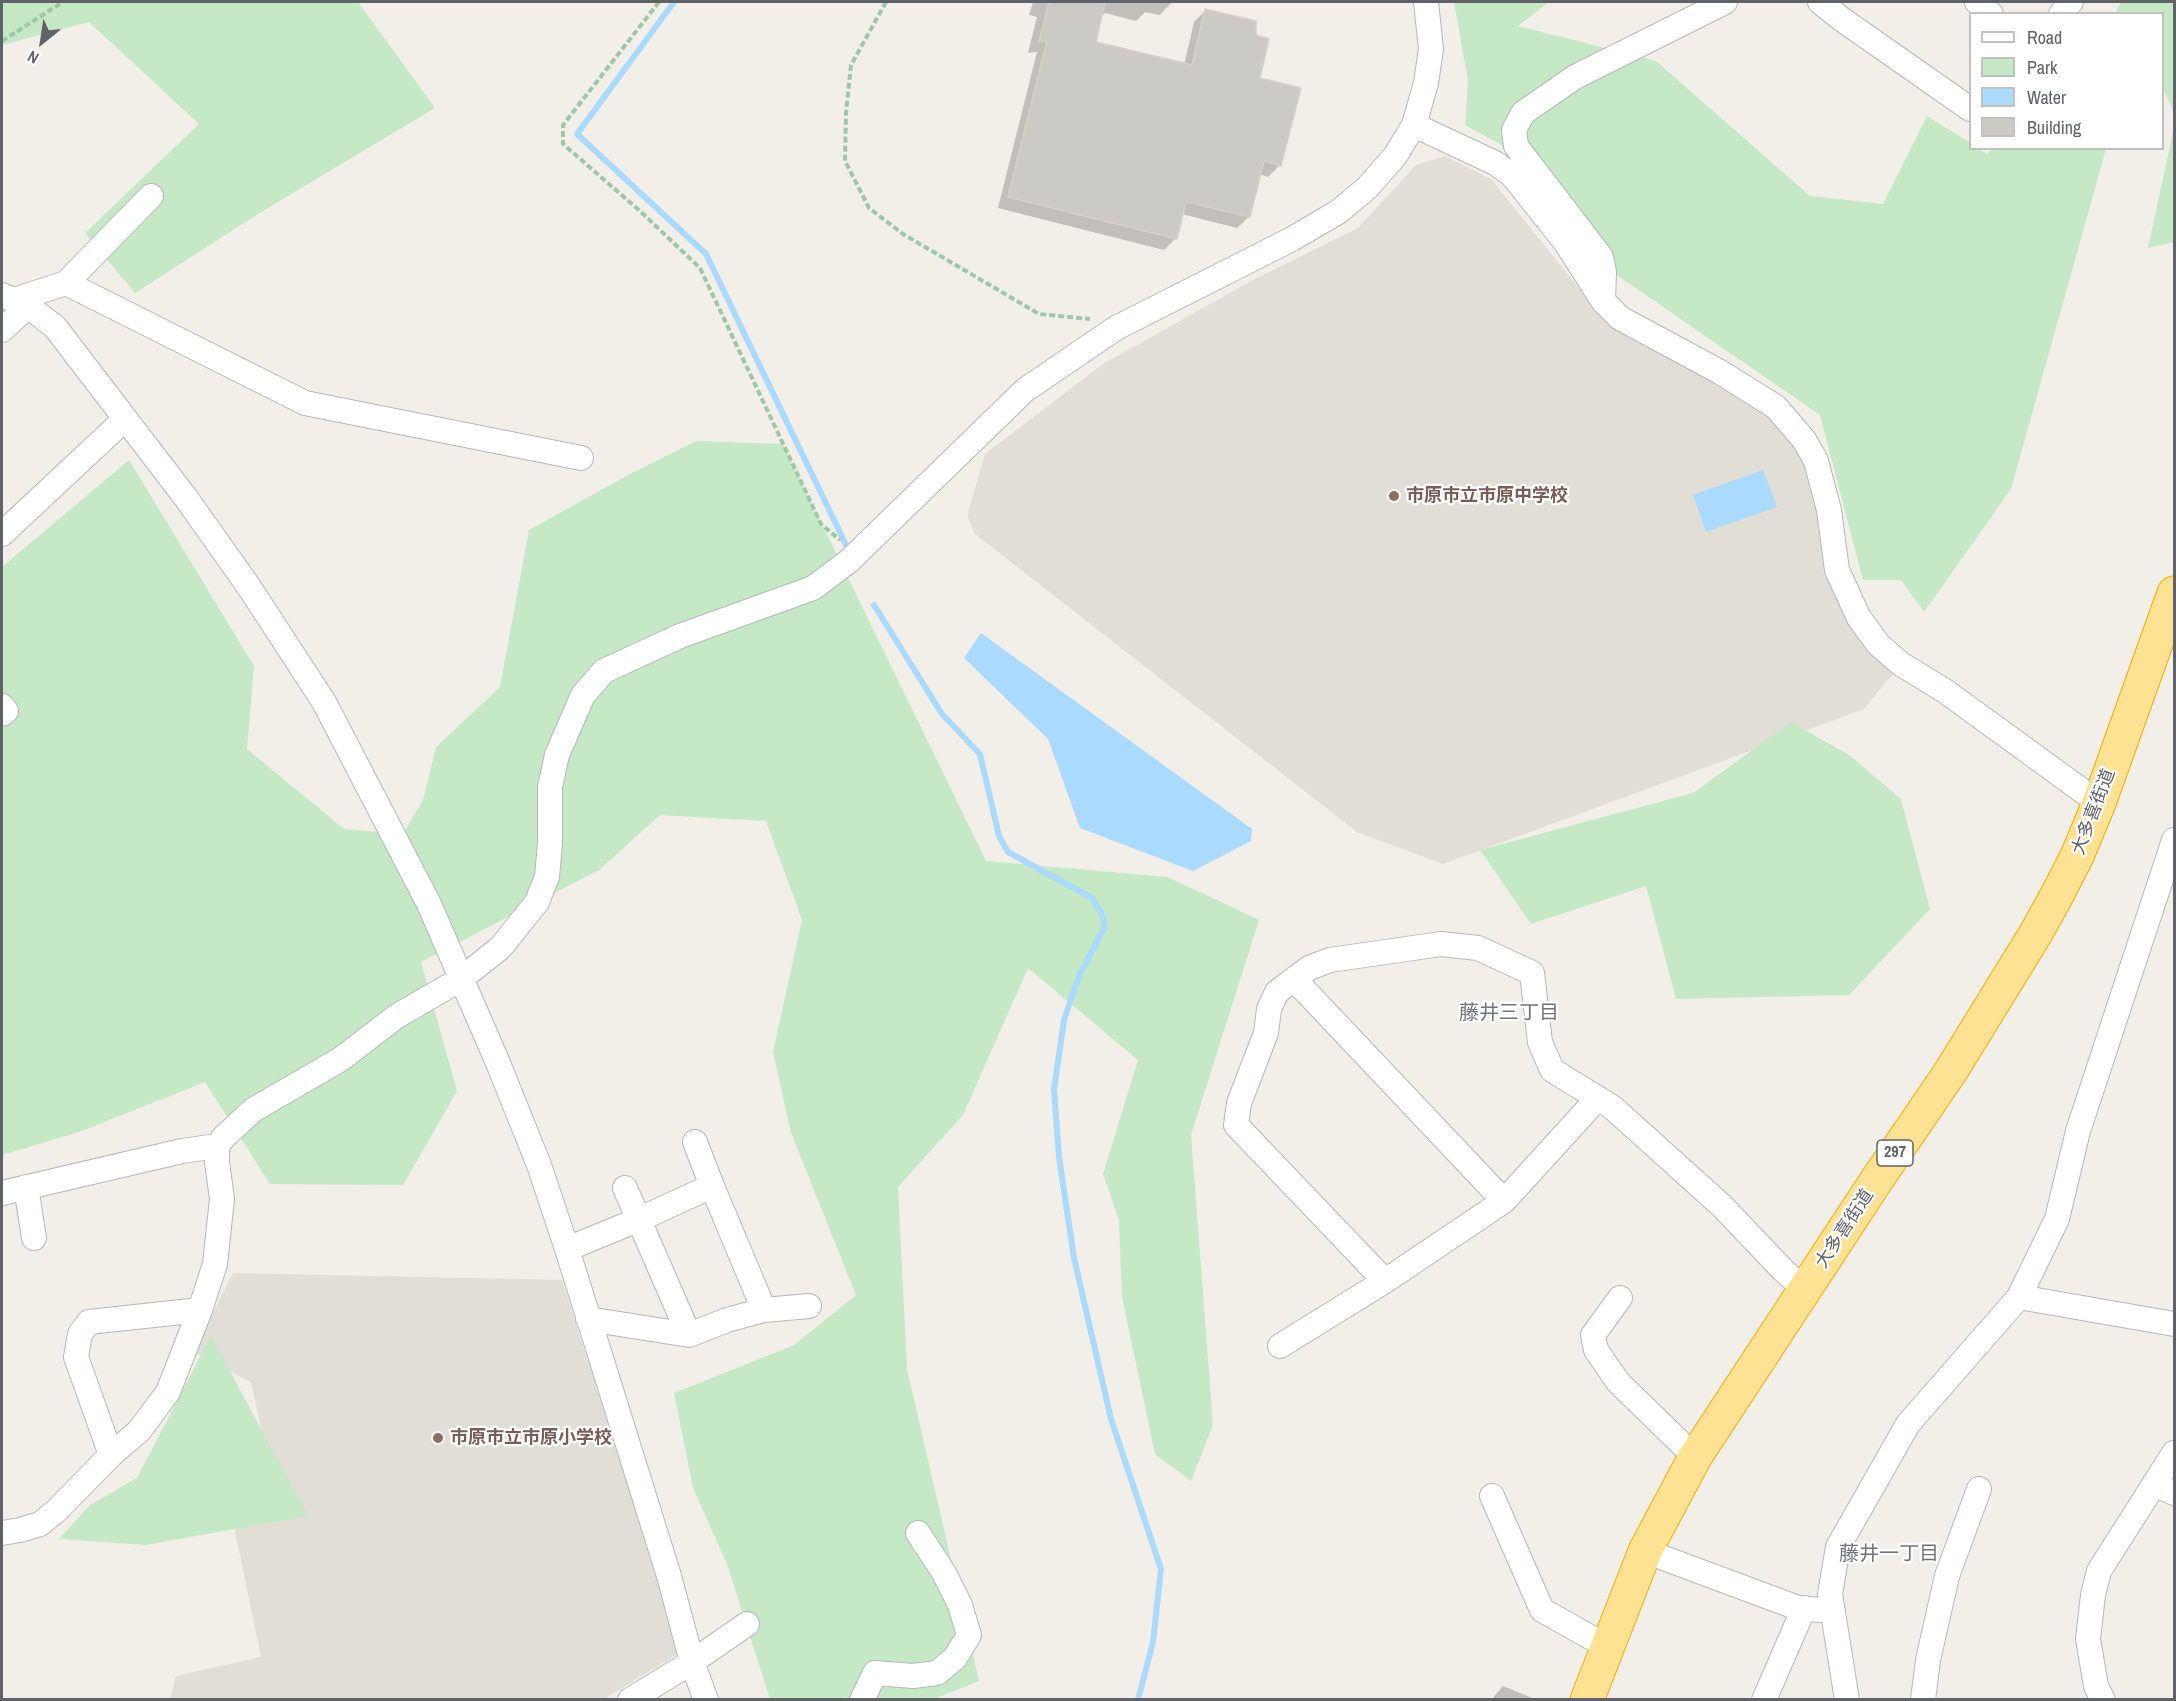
<!DOCTYPE html>
<html>
<head>
<meta charset="utf-8">
<style>
	body { margin:0 }
	#map { position:relative; width:2176px; height:1701px; overflow:hidden; background:#f1efe8; font-family:"Archivo Narrow",sans-serif }
	canvas { display:block }
	.frame { position:absolute; inset:0; border:3px solid #5f6368; pointer-events:none }
	.legend { position:absolute; left:1969px; top:12px; width:195px; height:138px; box-sizing:border-box; background:#fff; border:2px solid #bfc1c3; margin:0; padding:8px 10px; list-style:none; font-size:18px; color:#5f6368 }
	.legend li { display:flex; align-items:center; gap:12px; height:30px }
	.legend b { width:30px; border:2px solid #bfc1c3 }
	.north { position:absolute; left:12px; top:12px; width:60px; height:60px; -webkit-text-stroke:4px #fff; paint-order:stroke; rotate:210deg; font-size:16px; font-weight:700; line-height:24px; text-align:center; color:#5f6368 }
	.north::after { content:''; display:block; margin:auto; width:21px; height:27px; background:#5f6368; clip-path:polygon(50% 0,100% 100%,50% 72%,0 100%) }
</style>
</head>
<body>
<div id="map">
<canvas width="2176" height="1701"></canvas>
<div class="frame"></div>
<ul class="legend">
<li><b style="height:8px;background:#fff"></b>Road</li>
<li><b style="height:16px;background:#c5e8c5"></b>Park</li>
<li><b style="height:16px;background:#aadaff"></b>Water</li>
<li><b style="height:16px;background:#cccac5"></b>Building</li>
</ul>
<div class="north">N</div>
</div>
<script>
const g = document.querySelector('canvas').getContext('2d');
g.lineJoin = 'round';
function fill(path, color) { g.fillStyle = color; g.fill(path, 'evenodd'); }
const poly = rows => new Path2D(rows.map(r => 'M' + r).join(''));
function stroke(path, color, width, dash) { g.strokeStyle = color; g.lineWidth = width; g.lineCap = dash ? 'butt' : 'round'; g.setLineDash(dash || []); g.stroke(path); }
function drawText(font, color, halo, rows, align = 'center') {
  g.font = font + ' "Archivo Narrow","Noto Sans JP",sans-serif'; g.lineWidth = 4.5; g.setLineDash([]); g.textBaseline = 'middle'; g.strokeStyle = halo; g.fillStyle = color; for (const [text, x, y, turn = 0] of rows) {
    g.save(); g.translate(x, y); g.rotate((+turn || 0) * Math.PI / 180); g.textAlign = isNaN(turn) ? turn : align; if (halo) g.strokeText(text, 0, 0); g.fillText(text, 0, 0); g.restore();
  }
}
const education = poly([
	[1445,156,1491,179,1603,318,1726,386,1774,416,1812,476,1832,589,1866,648,1895,671,1864,709,1443,864,1357,832,975,534,967,516,985,454,1103,364,1253,280,1358,228,1416,165],
	[233,1273,562,1280,681,1652,604,1699,170,1700,176,1676,261,1657,230,1507,275,1493,251,1382,193,1352]
]);
const green = poly([
	[2,2,358,2,435,108,261,212,135,293,85,233,199,124,89,22,2,45],
	[1454,2,1549,2,1518,26,1656,61,1810,196,1883,204,1927,116,1970,143,1970,148,1978,149,1987,154,1994,148,2106,149,2011,489,1924,612,1901,580,1863,580,1820,415,1579,249,1500,144,1465,125,1468,81],
	[2121,2,2174,2,2174,112,2163,89,2162,14,2115,13],
	[2174,127,2174,242,2148,248],
	[696,441,783,444,986,861,1168,877,1259,920,1191,1135,1213,1425,1191,1481,1155,1454,1122,1297,1119,1220,1103,1174,1138,1060,1028,968,963,1115,898,1187,907,1369,979,1681,934,1699,855,1700,844,1697,843,1700,770,1699,727,1564,693,1488,674,1393,794,1345,856,1295,791,1133,773,1052,802,920,766,821,660,815,599,870,421,962,457,1091,403,1185,270,1184,205,1082,79,1132,2,1155,2,567,129,460,254,666,247,749,344,829,403,834,423,800,436,747,500,687,529,530,630,474],
	[1791,722,1849,755,1901,799,1930,909,1849,995,1676,999,1646,886,1531,924,1480,850,1693,793],
	[211,1336,308,1516,145,1545,59,1539,90,1505,137,1478]
]);
const water = poly([
	[1763,470,1777,507,1706,532,1693,495],
	[981,633,1252,829,1251,841,1193,871,1080,828,1048,739,964,658]
]);
const shadow = poly([
	[1033,2,1172,2,1160,15,1145,12,1136,21,1105,13,1100,18,1094,44,1184,65,1194,22,1206,10,1258,79,1280,165,1268,177,1259,174,1249,217,1237,228,1182,214,1176,238,1164,250,998,208,1037,52,1028,53,1037,17,1029,15],
	[1503,1686,1537,1700,1491,1700]
]);
const stream = poly([
	[674,2,577,134,706,254,846,545],
	[874,605,942,714,980,754,999,836,1008,852,1092,898,1102,914,1105,926,1079,976,1064,1020,1054,1089,1059,1157,1074,1258,1111,1419,1161,1569,1153,1642,1138,1700]
]);
const building = poly([
	[1049,2,1105,2,1096,42,1192,65,1205,9,1256,21,1256,35,1269,39,1260,78,1301,88,1281,166,1264,161,1250,217,1186,202,1177,239,1008,197,1047,41,1039,42,1049,2]
]);
const path = poly([
	[659,2,563,125,563,144,640,211,700,268,821,524,840,540],
	[886,2,851,65,846,112,845,161,869,208,903,234,1039,314,1090,319],
	[2,41,63,2]
]);
const minor = poly([
	[1820,2,1840,18,1970,109],
	[1977,2,1991,14],
	[2061,14,2071,2],
	[1414,125,1495,163,1512,175,1566,243,1603,301,1620,318,1720,372,1776,407,1805,441,1816,461,1829,510,1837,570,1859,618,1879,645,1901,664,1945,691,2099,803],
	[66,283,151,196],
	[2,295,28,306,55,327,186,498,249,587,324,702,429,904,498,1063,539,1165,567,1249,669,1576,692,1662,706,1700],
	[14,300,66,283,305,403,581,458],
	[1603,301,1604,272,1601,257,1516,146,1514,130,1523,113,1575,77,1725,2],
	[2,330,28,306],
	[2,534,125,419],
	[2,706,6,711,2,714],
	[1294,979,1504,1201],
	[695,1142,712,1186,764,1310],
	[26,1187,34,1238],
	[625,1188,689,1335],
	[2,1193,182,1151,217,1146],
	[567,1249,640,1219,712,1186],
	[1385,1281,1236,1125,1239,1103,1266,1033,1269,1009,1277,992,1309,968,1330,960,1441,944,1478,948,1532,973,1540,1042,1552,1070,1612,1107,1722,1206,1782,1269,1805,1290],
	[2019,1297,2174,1324],
	[1620,1298,1593,1335,1596,1350,1618,1382,1695,1457],
	[588,1319,689,1335,727,1320,764,1310,809,1306],
	[1280,1346,1385,1281,1504,1201,1598,1098],
	[111,1455,76,1357,80,1334,89,1322,200,1310],
	[2154,1484,2174,1493],
	[1492,1496,1542,1610,1606,1646],
	[2,1533,20,1530,40,1524,56,1511,111,1455,139,1431,168,1392,200,1310,215,1264,222,1199,217,1162,217,1146,224,1137,253,1110,341,1059,397,1016,461,979,501,947,537,902,547,877,550,843,550,787,557,755,583,695,604,671,680,636,813,588,849,561,1025,390,1116,328,1292,239,1338,212,1367,188,1395,156,1414,125,1426,83,1431,49,1426,2],
	[1645,1551,1798,1608,1833,1611],
	[630,1700,692,1662,747,1624],
	[862,1700,875,1673,913,1676,937,1673,955,1658,969,1635,960,1605,944,1573,918,1533],
	[1764,1700,1804,1608],
	[1847,1700,1830,1594,1838,1547,1908,1424,2019,1297,2057,1219,2078,1131,2174,840],
	[1923,1700,1928,1660,1947,1576,1979,1489],
	[2103,1700,2096,1686,2088,1639,2093,1595,2099,1571,2174,1453]
]);
const highway = poly([
	[1587,1700,1645,1551,1695,1457,1876,1181,1951,1071,2036,933,2057,895,2077,856,2099,803,2174,593]
]);
const markers = [
	[1394,496,6,"#8d6e63"],
	[438,1438,6,"#8d6e63"]
];
const shields = [
	[1895,1153,36]
];
const shieldNames = [
	["297",1895,1153]
];
const educationNames = [
	["市原市立市原中学校",1406,496],
	["市原市立市原小学校",450,1438]
];
const streetNames = [
	["大多喜街道",2094,812,-69],
	["大多喜街道",1845,1229,-57]
];
const neighbourhoodNames = [
	["藤井三丁目",1509,1014],
	["藤井一丁目",1889,1555]
];
fill(education, '#e1ded6');
fill(green, '#c5e8c5');
fill(water, '#aadaff');
fill(shadow, '#0003');
stroke(stream, '#aadaff', 6);
fill(building, '#cccac5');
stroke(building, '#d6d1c6', 1.5);
stroke(minor, '#b5b8bc', 26);
stroke(highway, '#f9ab00', 35);
stroke(path, '#9cc7a9', 4, [6, 3]);
stroke(minor, '#fff', 24);
stroke(highway, '#fde293', 33);
for (const [x, y, r, color] of markers) { const dot = new Path2D(); dot.arc(x, y, r, 0, 2 * Math.PI); g.fillStyle = color; g.fill(dot); stroke(dot, '#fff', 2); }
for (const [x, y, w] of shields) { const box = new Path2D(); box.roundRect(x - w / 2, y - 13, w, 26, 4.5); g.fillStyle = '#fff'; g.fill(box); stroke(box, '#5f6368', 1.5); }
drawText('bold 16px', '#5f6368', null, shieldNames);
drawText('bold 18px', '#785e54', '#fff', educationNames, 'left');
drawText('18px', '#5f6368', '#fff', streetNames);
drawText('20px', '#70757a', '#fff', neighbourhoodNames);
</script>
</body>
</html>
